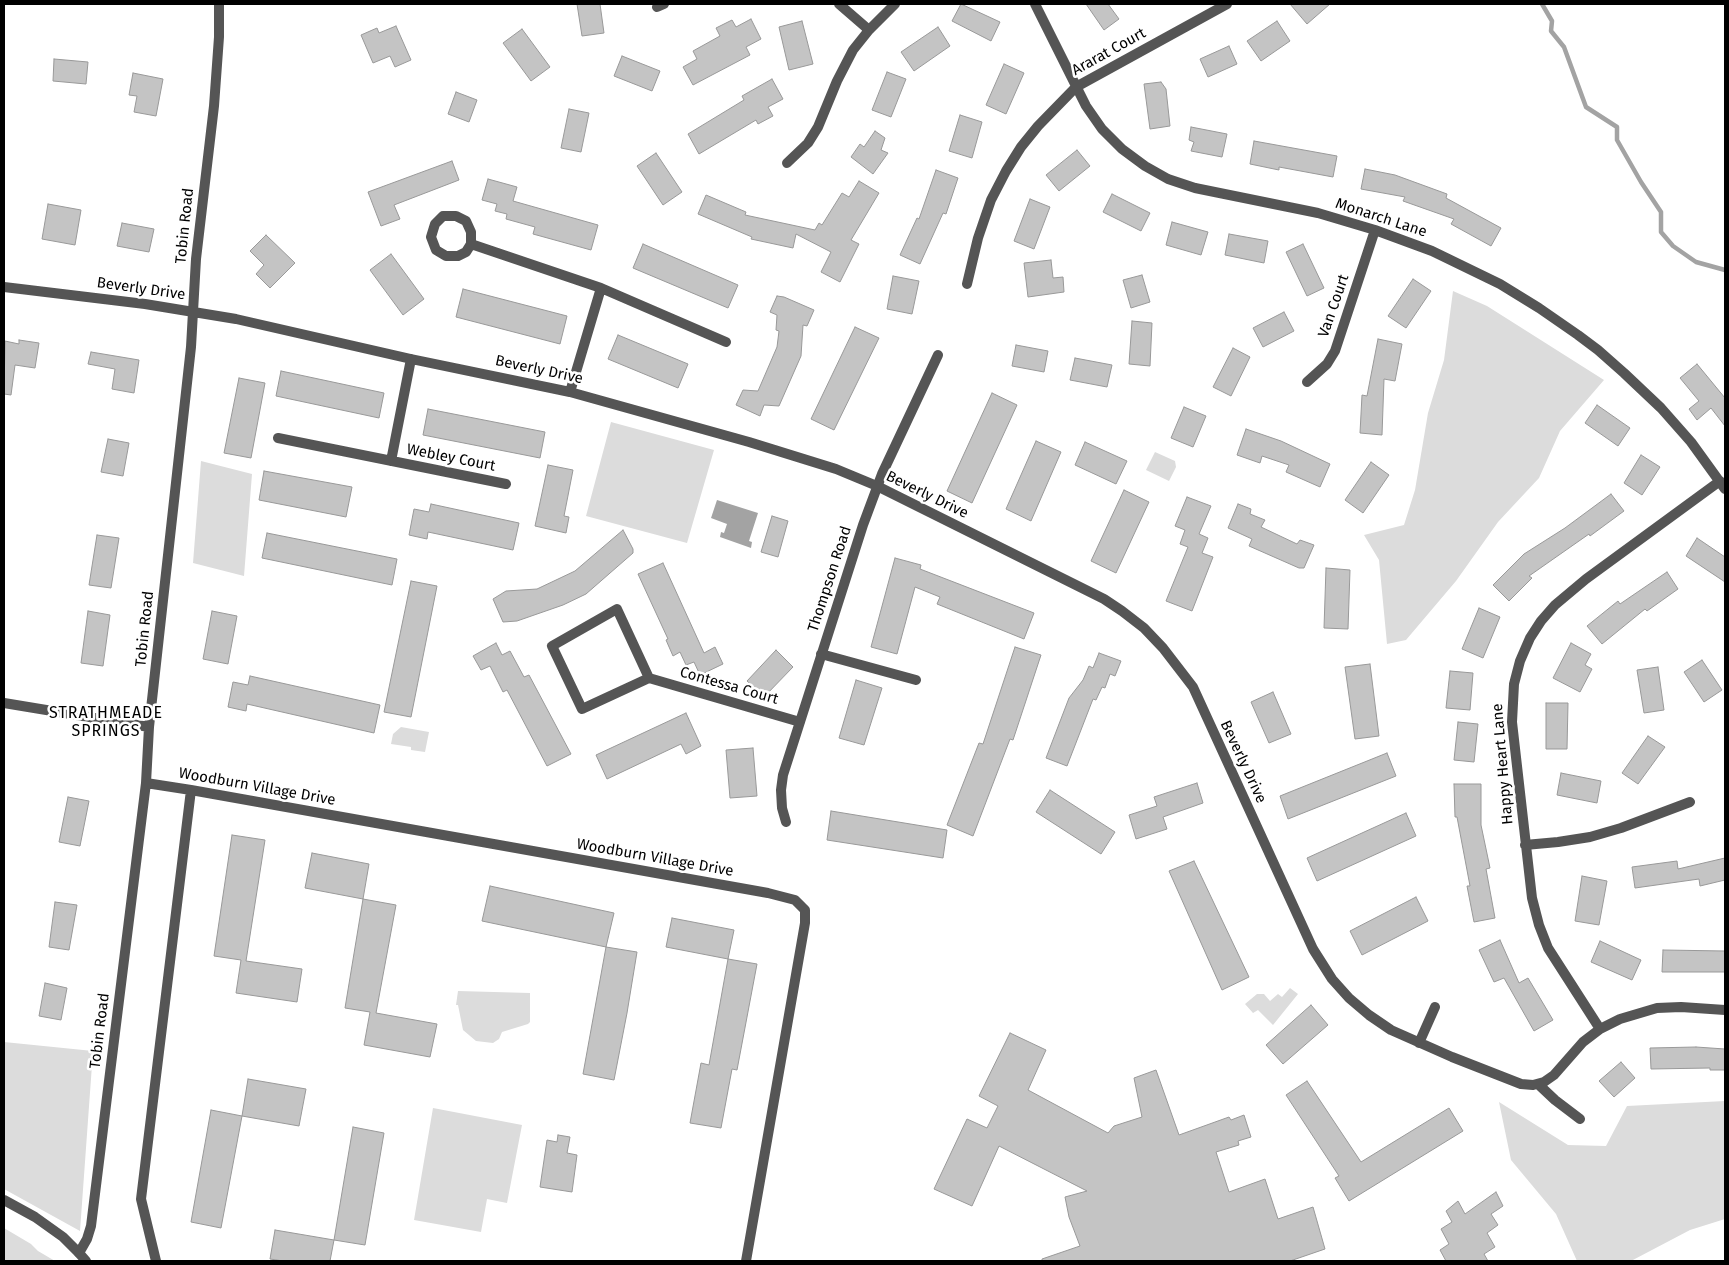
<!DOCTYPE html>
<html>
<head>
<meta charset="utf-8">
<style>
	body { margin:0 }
	#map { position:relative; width:1729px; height:1265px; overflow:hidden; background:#fff; font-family:"Fira Sans",sans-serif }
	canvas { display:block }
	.frame { position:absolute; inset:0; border:5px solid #000; pointer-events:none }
</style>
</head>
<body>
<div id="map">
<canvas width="1729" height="1265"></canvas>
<div class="frame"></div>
</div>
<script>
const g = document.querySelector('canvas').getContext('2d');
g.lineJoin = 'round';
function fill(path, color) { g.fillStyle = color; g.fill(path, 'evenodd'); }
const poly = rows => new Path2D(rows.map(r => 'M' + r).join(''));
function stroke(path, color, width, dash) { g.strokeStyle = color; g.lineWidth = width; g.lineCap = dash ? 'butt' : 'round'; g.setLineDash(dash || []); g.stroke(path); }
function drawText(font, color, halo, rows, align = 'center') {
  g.font = font + ' "Fira Sans",sans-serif'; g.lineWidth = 5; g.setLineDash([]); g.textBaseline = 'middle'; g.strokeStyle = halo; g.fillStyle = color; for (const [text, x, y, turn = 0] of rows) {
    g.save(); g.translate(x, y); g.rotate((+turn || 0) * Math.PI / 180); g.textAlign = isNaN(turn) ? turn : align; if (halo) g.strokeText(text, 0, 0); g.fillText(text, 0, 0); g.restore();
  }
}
const green = poly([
	[1453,291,1487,306,1604,380,1560,431,1539,478,1498,522,1456,581,1406,640,1387,644,1379,560,1364,535,1404,525,1415,490,1428,413,1444,360],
	[611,422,714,450,687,543,586,516],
	[1155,452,1175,461,1176,467,1169,481,1146,470],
	[201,461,252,474,244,576,193,563],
	[401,727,429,732,425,752,411,750,411,747,391,744,393,734],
	[1290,988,1298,994,1273,1025,1258,1010,1253,1013,1245,1004,1257,994,1264,994,1270,1001,1278,994,1282,997],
	[458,991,530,993,530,1022,528,1024,502,1032,499,1039,493,1043,476,1041,463,1030,458,1005,456,1005],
	[4,1042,93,1051,80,1231,4,1189],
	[1725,1101,1725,1219,1690,1230,1631,1261,1577,1261,1556,1214,1511,1160,1499,1102,1568,1145,1606,1146,1627,1106],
	[433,1108,522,1125,507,1203,487,1199,481,1232,414,1220],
	[4,1228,31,1244,38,1251,55,1261,4,1261]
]);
const water = poly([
	[717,500,758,513,749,541,752,542,751,548,720,537,721,532,724,533,727,524,711,518]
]);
const stream = poly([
	[1542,4,1552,21,1551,31,1564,47,1586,107,1617,127,1617,140,1641,182,1661,212,1661,232,1673,246,1696,262,1725,270]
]);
const building = poly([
	[577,4,600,4,604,33,582,36,577,4],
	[961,4,1000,22,991,41,952,21,961,4],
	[1086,4,1108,4,1119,19,1104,30,1086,4],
	[1290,4,1330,4,1307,24,1290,4],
	[751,19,761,39,746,47,750,55,693,85,683,67,697,59,693,51,720,36,716,28,732,20,736,27,751,19],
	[802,21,813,64,789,70,779,27,802,21],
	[1277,21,1290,41,1261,61,1247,41,1277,21],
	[396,26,411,60,395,67,390,56,373,63,361,35,377,28,379,33,396,26],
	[938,27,950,46,914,71,901,52,938,27],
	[522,29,550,67,531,81,503,43,522,29],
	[1229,46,1237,64,1208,77,1200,59,1229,46],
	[622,56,660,71,652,91,614,76,622,56],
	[54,59,88,62,86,84,53,81,54,59],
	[1004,64,1024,73,1006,114,986,105,1004,64],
	[887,72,906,79,891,117,872,110,887,72],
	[133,73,163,79,156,116,134,112,137,96,129,95,133,73],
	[772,79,783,99,768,107,773,116,758,124,756,120,699,154,688,134,744,100,742,96,772,79],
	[1161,82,1166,89,1170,126,1150,129,1144,84,1161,82],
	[456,92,477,100,469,122,448,114,456,92],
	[569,109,589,113,581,152,561,148,569,109],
	[960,115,982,122,972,158,949,151,960,115],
	[1191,127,1227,134,1222,157,1191,151,1194,142,1189,140,1191,127],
	[875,131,885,138,881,150,888,153,873,174,851,157,860,144,864,147,875,131],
	[1254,141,1337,156,1333,177,1279,167,1279,170,1250,164,1254,141],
	[1077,150,1090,166,1059,191,1046,175,1077,150],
	[656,153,682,192,663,205,637,166,656,153],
	[452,161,459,180,394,205,400,219,381,226,368,192,452,161],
	[1365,169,1395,175,1447,194,1446,198,1501,228,1491,246,1451,224,1454,219,1403,201,1405,197,1361,189,1365,169],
	[936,170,958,178,946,214,943,213,920,264,900,255,917,218,919,219,936,170],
	[488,179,517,187,513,201,598,225,591,250,533,234,535,227,506,219,507,214,495,211,497,204,482,200,488,179],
	[859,181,879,193,851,240,859,244,840,282,821,272,831,252,796,234,793,248,751,239,752,237,698,214,706,195,746,212,745,215,815,230,819,223,822,225,842,193,849,197,859,181],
	[1112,194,1150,213,1141,231,1103,212,1112,194],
	[1030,199,1050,207,1034,249,1014,241,1030,199],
	[48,204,81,210,75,245,42,239,48,204],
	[1172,222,1208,232,1201,255,1166,245,1172,222],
	[122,223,154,229,149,252,117,246,122,223],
	[1229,234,1268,241,1264,263,1225,255,1229,234],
	[266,235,295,263,270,288,256,274,264,265,250,251,266,235],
	[643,244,738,285,728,308,633,268,643,244],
	[1303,244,1324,288,1307,296,1286,252,1303,244],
	[391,254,424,299,403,315,370,270,391,254],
	[1051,260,1053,278,1063,277,1064,292,1028,297,1024,263,1051,260],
	[1142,275,1150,302,1131,308,1123,280,1142,275],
	[893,276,919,281,912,314,887,309,893,276],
	[1413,279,1431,291,1406,328,1388,316,1413,279],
	[463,289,567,316,560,344,456,317,463,289],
	[777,296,784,297,814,310,807,326,803,325,801,356,779,406,764,405,760,416,736,405,743,390,758,391,777,347,779,331,776,330,777,315,770,312,777,296],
	[1284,312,1294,331,1263,347,1253,328,1284,312],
	[1132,321,1152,323,1150,366,1129,364,1132,321],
	[855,327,879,338,834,430,811,419,855,327],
	[618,335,688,364,678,388,608,359,618,335],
	[1378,339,1402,344,1395,381,1384,379,1382,435,1360,433,1362,395,1367,396,1378,339],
	[19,340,39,343,35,368,15,365,11,395,4,394,5,341,19,344,19,340],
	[1016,345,1048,351,1044,372,1012,366,1016,345],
	[1233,348,1250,357,1231,396,1213,387,1233,348],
	[91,352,139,360,134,393,112,389,115,369,88,364,91,352],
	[1075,358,1112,365,1107,387,1070,380,1075,358],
	[1697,364,1725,398,1725,426,1711,408,1697,420,1689,409,1699,401,1680,378,1697,364],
	[281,371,384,393,379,418,276,396,281,371],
	[239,378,265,383,251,458,224,453,239,378],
	[992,393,1017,405,972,503,947,491,992,393],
	[1597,405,1630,428,1618,446,1585,423,1597,405],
	[1184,407,1206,416,1193,447,1171,438,1184,407],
	[428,409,545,432,540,458,423,435,428,409],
	[1246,429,1281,441,1330,464,1320,487,1286,472,1289,465,1262,456,1260,463,1237,455,1246,429],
	[108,439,129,443,123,476,101,472,108,439],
	[1036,441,1061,452,1031,521,1006,509,1036,441],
	[1085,442,1127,461,1116,484,1075,465,1085,442],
	[1641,455,1660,467,1642,495,1624,483,1641,455],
	[1371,462,1389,475,1363,513,1345,500,1371,462],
	[548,465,573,470,564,516,569,517,566,533,535,526,548,465],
	[264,471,352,487,346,517,259,500,264,471],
	[1124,490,1149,502,1116,573,1091,561,1124,490],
	[1611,494,1624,511,1590,536,1589,534,1529,576,1532,578,1509,601,1493,585,1524,554,1565,528,1611,494],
	[1187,497,1211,506,1199,534,1208,538,1202,553,1213,557,1192,611,1166,601,1188,547,1180,544,1185,530,1175,526,1187,497],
	[431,504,519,523,513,550,428,532,427,539,409,535,414,509,429,512,431,504],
	[1238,504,1251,509,1250,514,1265,520,1261,527,1297,544,1300,540,1314,545,1304,568,1299,568,1249,546,1252,539,1228,528,1238,504],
	[772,516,788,521,778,557,761,552,772,516],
	[623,530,633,549,633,553,586,594,563,605,517,621,503,622,493,599,506,591,537,589,575,571,623,530],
	[267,533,397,559,392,585,262,558,267,533],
	[97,535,119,538,111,588,89,585,97,535],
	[1697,538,1725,557,1725,582,1686,556,1697,538],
	[895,558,921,565,920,569,1034,613,1024,639,937,604,940,597,915,587,897,654,871,647,895,558],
	[663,563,704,653,715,647,723,664,700,675,694,662,686,665,680,652,673,656,666,640,668,639,638,574,663,563],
	[1326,568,1350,570,1348,629,1324,628,1326,568],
	[1667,572,1678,589,1647,611,1645,609,1602,644,1587,626,1618,601,1620,604,1667,572],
	[411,581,437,586,411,717,384,712,411,581],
	[1479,608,1500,617,1483,658,1462,649,1479,608],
	[88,611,110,615,103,666,81,663,88,611],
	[212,611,237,616,228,664,203,659,212,611],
	[496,643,502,655,510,651,524,677,529,675,571,754,547,766,507,690,503,692,490,666,481,670,473,656,496,643],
	[1571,643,1591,654,1585,665,1592,669,1580,692,1553,678,1571,643],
	[1015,647,1041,655,1013,740,1010,739,973,836,947,825,979,743,983,744,1015,647],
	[776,650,793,667,764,697,747,681,776,650],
	[1099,653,1121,661,1115,676,1110,674,1105,688,1102,687,1096,700,1093,699,1067,766,1046,758,1069,698,1083,680,1089,666,1093,668,1099,653],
	[1702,660,1722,690,1704,702,1684,672,1702,660],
	[1370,664,1379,736,1355,739,1345,667,1370,664],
	[1658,667,1664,710,1644,713,1637,670,1658,667],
	[1450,671,1473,673,1470,710,1446,708,1450,671],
	[250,676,380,705,374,733,247,704,246,711,228,707,233,682,248,685,250,676],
	[856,680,882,688,864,745,839,738,856,680],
	[1273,692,1291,734,1269,743,1251,702,1273,692],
	[1546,703,1568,703,1567,749,1546,749,1546,703],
	[686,713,701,746,686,754,681,744,607,779,596,755,686,713],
	[1458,722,1478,724,1474,762,1454,760,1458,722],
	[1648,736,1665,747,1638,784,1622,773,1648,736],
	[753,748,757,796,730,798,726,750,753,748],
	[1387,753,1396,776,1288,819,1280,796,1387,753],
	[1561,773,1601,781,1597,803,1557,795,1561,773],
	[1197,783,1203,803,1163,817,1167,829,1136,839,1129,815,1157,806,1154,797,1197,783],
	[1454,784,1481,784,1481,825,1490,868,1486,869,1495,918,1474,922,1467,886,1470,886,1457,817,1455,817,1454,784],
	[1050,790,1115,832,1101,854,1036,812,1050,790],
	[68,797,89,801,80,846,59,842,68,797],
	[831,811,947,830,943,858,827,840,831,811],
	[1406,813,1416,836,1317,881,1307,858,1406,813],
	[232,835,265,840,246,961,302,969,297,1002,236,993,241,960,214,956,232,835],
	[312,853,369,864,363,899,305,888,312,853],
	[1725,858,1725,880,1700,886,1699,879,1635,888,1632,867,1677,861,1678,869,1725,858],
	[1194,861,1249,977,1222,990,1169,871,1194,861],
	[1582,876,1607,881,1599,925,1575,921,1582,876],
	[490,886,614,913,606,947,482,921,490,886],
	[1416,897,1428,921,1362,955,1350,931,1416,897],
	[363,899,396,905,376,1013,437,1024,430,1057,364,1045,370,1012,345,1008,363,899],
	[55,902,77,905,69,950,49,947,55,902],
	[672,918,734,930,728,959,666,947,672,918],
	[1500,940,1519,983,1528,978,1553,1020,1534,1031,1504,978,1494,982,1479,950,1500,940],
	[1600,941,1641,960,1632,980,1591,962,1600,941],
	[606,947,637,952,627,1013,614,1080,583,1074,606,947],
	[1663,950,1725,951,1725,972,1662,972,1663,950],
	[728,959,757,964,737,1070,732,1069,721,1128,690,1123,701,1063,709,1065,728,959],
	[45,983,67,988,61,1020,39,1016,45,983],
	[1311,1005,1328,1025,1283,1064,1266,1045,1311,1005],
	[1010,1033,1046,1050,1028,1090,1108,1133,1114,1126,1142,1117,1134,1078,1156,1070,1179,1135,1229,1117,1231,1120,1244,1115,1251,1137,1238,1141,1239,1145,1216,1152,1229,1192,1265,1179,1278,1219,1313,1207,1325,1249,1290,1261,1042,1261,1042,1259,1080,1246,1069,1217,1065,1197,1087,1191,999,1146,972,1206,934,1189,967,1119,987,1128,998,1106,979,1096,1010,1033],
	[1696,1047,1725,1049,1725,1070,1710,1070,1710,1068,1651,1069,1650,1048,1696,1047],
	[1621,1062,1635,1078,1614,1097,1599,1081,1621,1062],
	[248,1079,306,1089,299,1126,242,1116,248,1079],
	[1307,1081,1361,1162,1449,1108,1463,1131,1349,1201,1335,1178,1339,1176,1286,1095,1307,1081],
	[211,1110,242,1116,221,1228,191,1222,211,1110],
	[353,1127,384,1133,365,1245,334,1240,353,1127],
	[558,1135,570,1137,567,1153,577,1155,572,1192,540,1187,547,1140,557,1142,558,1135],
	[1496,1192,1503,1206,1491,1214,1498,1225,1487,1233,1495,1247,1484,1254,1488,1261,1446,1261,1440,1250,1449,1244,1441,1229,1452,1222,1446,1211,1458,1201,1465,1214,1496,1192],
	[275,1230,334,1240,330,1261,283,1261,270,1259,275,1230]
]);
const minor = poly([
	[839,4,869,30],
	[1035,4,1086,106,1102,129,1122,149,1145,166,1168,179,1195,188,1318,213,1375,230,1432,251,1500,284,1539,308,1578,335,1598,350,1624,373,1661,408,1691,442,1725,489],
	[657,7,664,4],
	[787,163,808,143,818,127,837,81,853,50,869,30,895,4],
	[471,244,466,252,458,256,446,256,436,250,431,237,435,224,443,216,456,216,466,221,471,232,471,244,601,288,726,342],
	[967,284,978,238,991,200,1006,171,1021,147,1038,126,1076,87,1227,4],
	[4,287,145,304,236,319,411,359,570,392,749,442,836,469,877,486,1104,599,1122,611,1144,628,1163,648,1193,687,1313,949,1332,979,1349,998,1369,1015,1391,1030,1452,1057,1521,1084,1533,1085,1544,1082,1554,1075,1583,1042,1600,1029,1620,1019,1657,1008,1681,1007,1725,1010],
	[1307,382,1327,364,1335,351,1375,230],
	[570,392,601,288],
	[278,438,506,484],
	[391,461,411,359],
	[821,654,916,680],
	[649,678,582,709,552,646,617,609,649,678,800,722],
	[4,703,149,727],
	[146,783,191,790,768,893,795,900,805,910,805,923,746,1261],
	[786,822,782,808,781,790,783,775,863,525,882,474,938,355],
	[1525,845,1558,842,1590,837,1621,828,1690,802],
	[1600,1029,1548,948,1539,925,1532,898,1512,722,1514,684,1520,661,1530,638,1541,621,1555,605,1586,579,1720,481],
	[1419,1043,1435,1007],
	[1538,1084,1555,1100,1580,1119],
	[79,1253,87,1239,91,1226,146,783,149,727,191,347,196,259,214,106,219,37,219,4],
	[156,1261,141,1199,191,790]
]);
const tertiary = poly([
	[4,1200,35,1217,63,1237,79,1253,86,1261]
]);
const streetNames = [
	["Ararat Court",1109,52,-29],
	["Monarch Lane",1381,218,18],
	["Tobin Road",185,226,-84],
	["Beverly Drive",141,289,8],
	["Van Court",1334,306,-71],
	["Beverly Drive",539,370,12],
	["Webley Court",451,458,11],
	["Beverly Drive",927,495,26],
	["Thompson Road",830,579,-72],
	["Tobin Road",145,629,-84],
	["Contessa Court",729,686,16],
	["Beverly Drive",1243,762,65],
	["Happy Heart Lane",1503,764,-95],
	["Woodburn Village Drive",257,787,10],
	["Woodburn Village Drive",655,858,10],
	["Tobin Road",100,1031,-83]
];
const neighbourhoodNames = [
	["STRATHMEADE",106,714],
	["SPRINGS",106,732]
];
fill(green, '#dcdcdc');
fill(water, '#a3a3a3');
stroke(stream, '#a3a3a3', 4.5);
fill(building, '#c4c4c4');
stroke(building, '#999', 1);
stroke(minor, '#555', 10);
stroke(tertiary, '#555', 10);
drawText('15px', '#000', '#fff', streetNames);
g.letterSpacing = '1px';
drawText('16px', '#000', '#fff', neighbourhoodNames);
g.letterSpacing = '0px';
</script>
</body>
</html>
